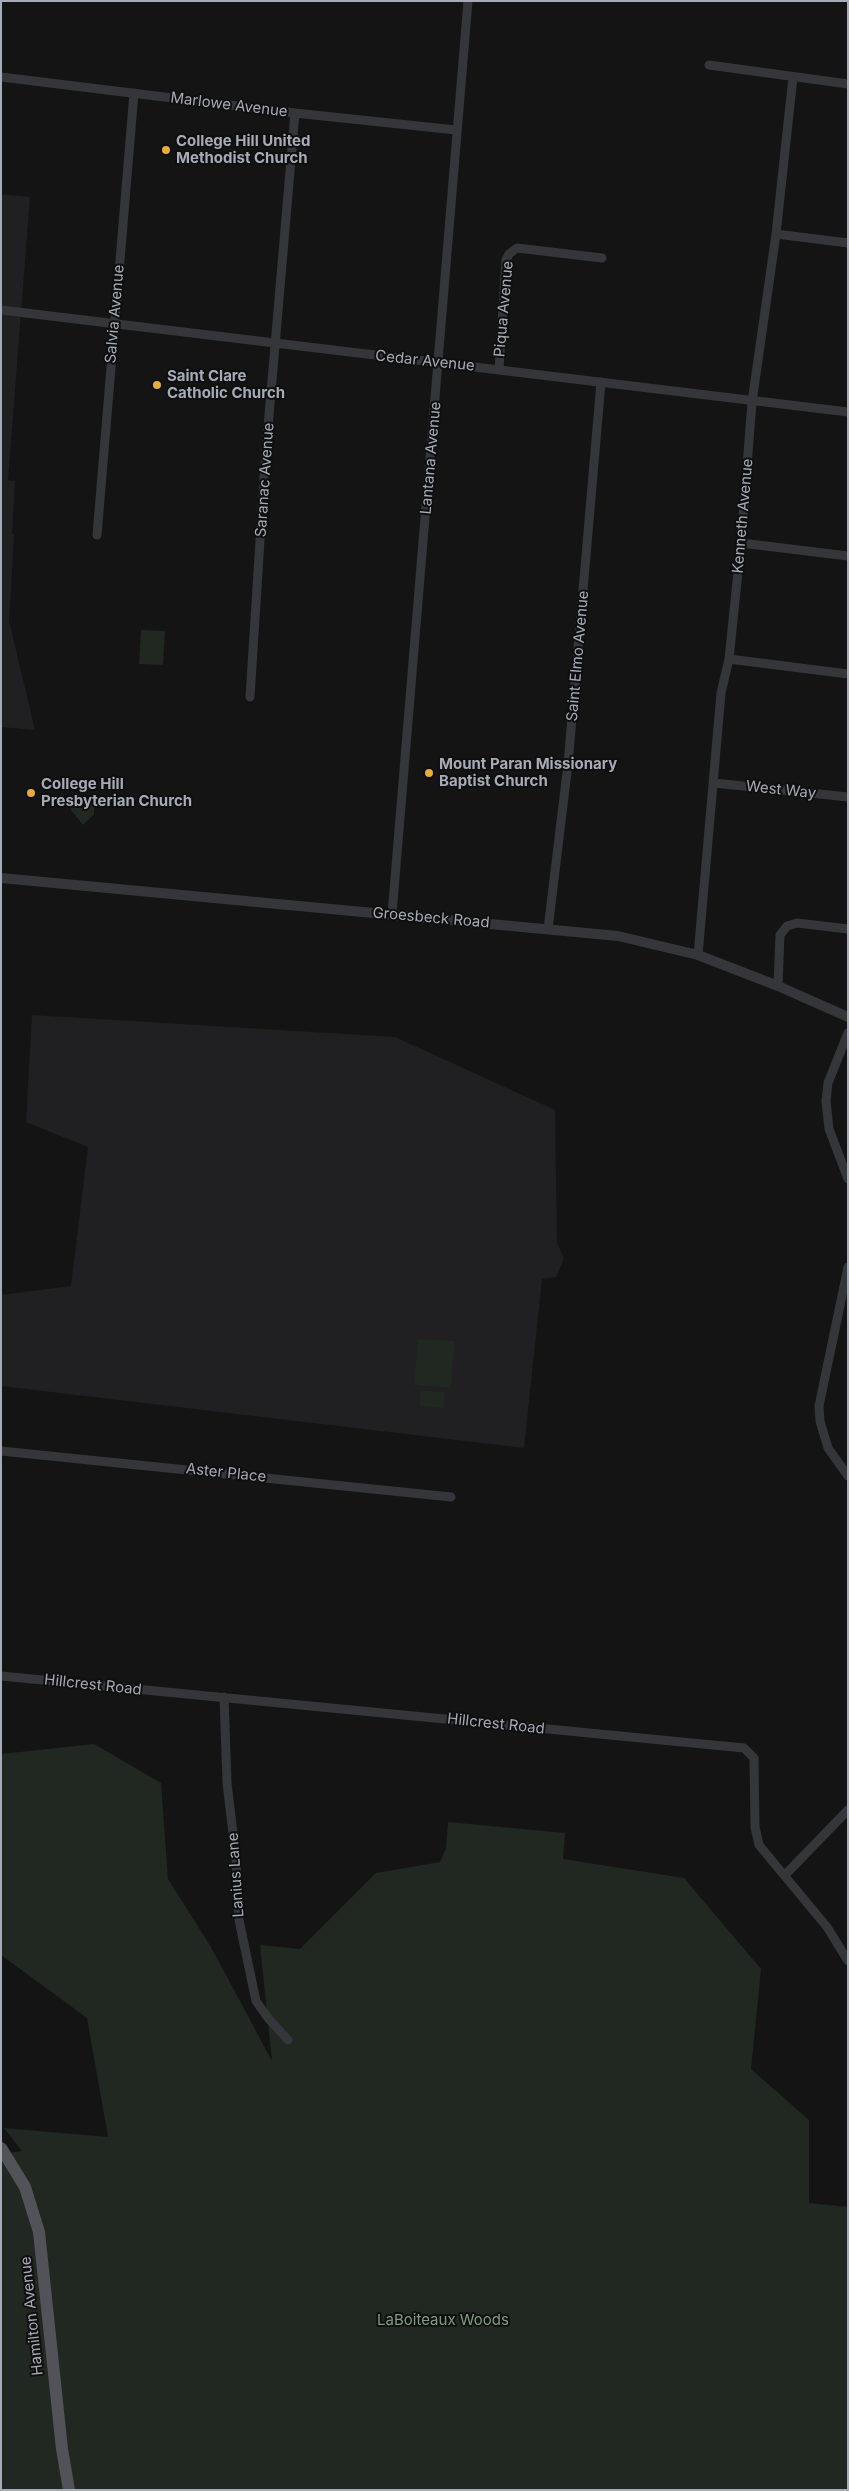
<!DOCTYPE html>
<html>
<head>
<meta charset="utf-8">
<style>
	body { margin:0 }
	#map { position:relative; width:849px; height:2491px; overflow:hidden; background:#141415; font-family:Inter,sans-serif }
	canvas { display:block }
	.frame { position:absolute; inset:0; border:2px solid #a6abb5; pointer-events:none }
</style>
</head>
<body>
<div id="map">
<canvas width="849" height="2491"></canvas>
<div class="frame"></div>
</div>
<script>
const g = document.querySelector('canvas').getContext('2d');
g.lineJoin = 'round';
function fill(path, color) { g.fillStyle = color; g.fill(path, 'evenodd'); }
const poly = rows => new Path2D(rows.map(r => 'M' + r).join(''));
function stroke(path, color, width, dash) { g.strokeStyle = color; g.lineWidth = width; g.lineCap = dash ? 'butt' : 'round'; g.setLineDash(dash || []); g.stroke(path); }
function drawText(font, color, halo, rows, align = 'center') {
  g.font = font + ' Inter,sans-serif'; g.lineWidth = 4; g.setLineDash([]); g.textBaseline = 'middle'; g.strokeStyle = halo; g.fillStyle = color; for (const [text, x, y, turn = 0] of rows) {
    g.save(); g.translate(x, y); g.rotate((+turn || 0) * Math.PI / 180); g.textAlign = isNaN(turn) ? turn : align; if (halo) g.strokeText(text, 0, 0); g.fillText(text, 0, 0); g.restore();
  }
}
const built = poly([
	[1,194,30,197,8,480,15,481,12,534,14,535,9,621,35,730,1,727],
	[32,1015,395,1037,555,1110,557,1243,564,1258,556,1277,542,1279,524,1448,1,1386,1,1295,71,1286,88,1147,26,1122]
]);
const green = poly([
	[141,630,165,631,163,665,139,664],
	[83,796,94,802,94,814,83,825,71,810,73,801],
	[418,1339,455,1341,451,1388,414,1385],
	[421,1391,445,1392,444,1408,420,1406],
	[94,1744,161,1783,168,1879,211,1947,272,2061,260,1945,300,1949,376,1873,440,1862,446,1848,448,1822,565,1833,563,1859,684,1878,761,1969,751,2069,809,2120,809,2203,848,2207,848,2490,1,2490,1,2154,22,2151,4,2128,108,2137,87,2018,1,1955,1,1754]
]);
const minor = poly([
	[709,65,848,84],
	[1,77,295,113,456,130],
	[776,234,848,243],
	[1,310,848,412],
	[499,369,506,260,509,254,517,248,602,258],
	[97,535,134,93],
	[741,543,848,556],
	[729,659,848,674],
	[250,697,265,462,295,113],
	[714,783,848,797],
	[392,914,468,1],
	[548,929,568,764,601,382],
	[698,955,721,693,729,659,741,543,752,402,776,234,793,77],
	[778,986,780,935,787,926,797,923,848,929],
	[848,1033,828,1083,826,1101,829,1129,848,1179],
	[848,1267,819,1406,820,1421,828,1448,848,1476],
	[1,1451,451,1497],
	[1,1676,744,1748,754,1758,755,1827,759,1845,827,1927,848,1961],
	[224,1697,227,1783,236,1859,239,1920,256,2001,268,2018,288,2040],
	[785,1875,848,1810]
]);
const tertiary = poly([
	[1,878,618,936,698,955,778,986,848,1017]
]);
const primary = poly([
	[1,2148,25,2187,39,2232,62,2449,69,2490]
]);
const markers = [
	[166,150,5,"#e9ac38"],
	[157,385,5,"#e9ac38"],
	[429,773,5,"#e9ac38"],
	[31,793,5,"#e9ac38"]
];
const streetNames = [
	["Marlowe Avenue",229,105,7],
	["Piqua Avenue",504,309,-85],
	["Salvia Avenue",115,314,-85],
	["Cedar Avenue",425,361,6],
	["Lantana Avenue",431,458,-85],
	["Saranac Avenue",265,480,-86],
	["Kenneth Avenue",743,516,-85],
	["Saint Elmo Avenue",578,656,-85],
	["West Way",781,790,6],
	["Groesbeck Road",431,918,5],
	["Aster Place",226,1473,6],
	["Hillcrest Road",93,1685,6],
	["Hillcrest Road",496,1724,6],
	["Lanius Lane",236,1875,-94],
	["Hamilton Avenue",32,2316,-96]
];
const poiNames = [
	["College Hill United",176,141],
	["Methodist Church",176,158],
	["Saint Clare",167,376],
	["Catholic Church",167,393],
	["Mount Paran Missionary",439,764],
	["Baptist Church",439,781],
	["College Hill",41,784],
	["Presbyterian Church",41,801]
];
const parkNames = [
	["LaBoiteaux Woods",443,2320]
];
fill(built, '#202022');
fill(green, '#202821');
stroke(minor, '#35363a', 9);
stroke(tertiary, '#35363a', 10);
stroke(primary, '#515359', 12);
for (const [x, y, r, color] of markers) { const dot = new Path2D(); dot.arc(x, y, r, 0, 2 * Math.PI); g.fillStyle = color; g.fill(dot); stroke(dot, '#0f0f10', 2); }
drawText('15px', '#a6abb5', '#0f0f10', streetNames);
drawText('bold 15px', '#a6abb5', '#0f0f10', poiNames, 'left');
drawText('15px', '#7e9f7f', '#0f0f10', parkNames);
</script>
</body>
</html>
